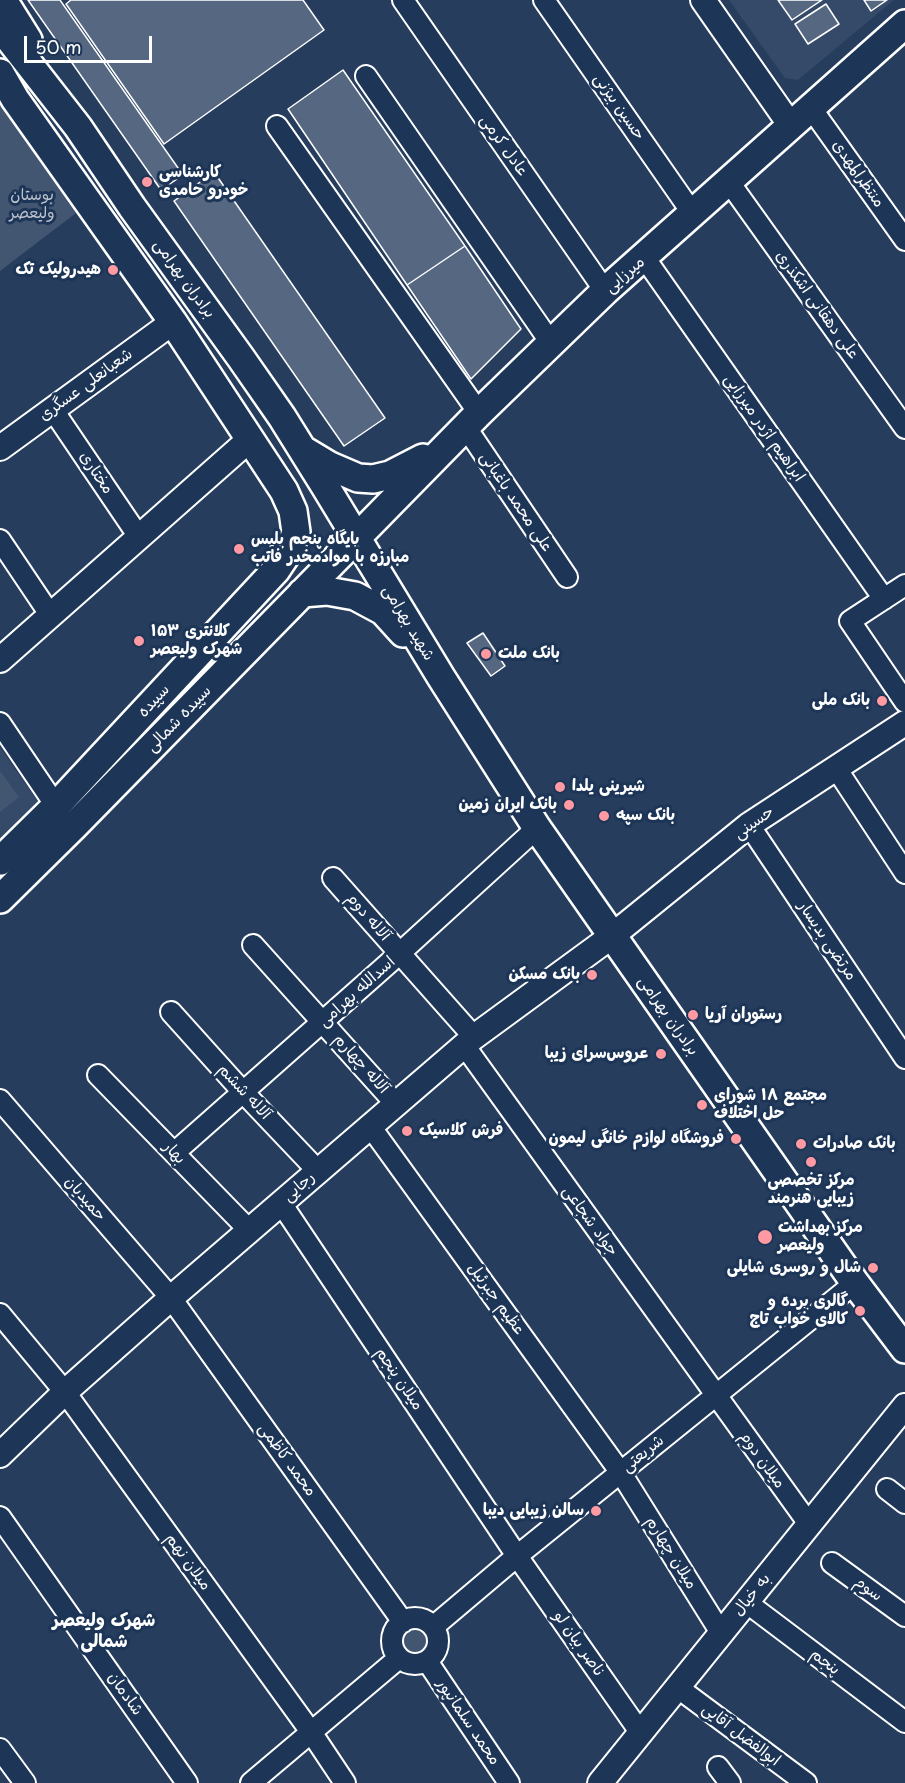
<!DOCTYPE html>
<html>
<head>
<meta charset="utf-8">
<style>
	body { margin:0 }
	#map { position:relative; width:905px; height:1783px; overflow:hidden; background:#263d5e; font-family:"Playpen Sans",sans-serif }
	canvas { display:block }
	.scale { position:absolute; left:24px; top:36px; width:128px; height:27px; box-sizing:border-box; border:3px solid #fff; border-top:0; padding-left:8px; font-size:18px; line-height:21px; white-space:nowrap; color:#fff; -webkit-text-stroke:4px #1d3557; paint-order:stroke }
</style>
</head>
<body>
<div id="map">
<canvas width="905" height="1783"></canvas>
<div class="scale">50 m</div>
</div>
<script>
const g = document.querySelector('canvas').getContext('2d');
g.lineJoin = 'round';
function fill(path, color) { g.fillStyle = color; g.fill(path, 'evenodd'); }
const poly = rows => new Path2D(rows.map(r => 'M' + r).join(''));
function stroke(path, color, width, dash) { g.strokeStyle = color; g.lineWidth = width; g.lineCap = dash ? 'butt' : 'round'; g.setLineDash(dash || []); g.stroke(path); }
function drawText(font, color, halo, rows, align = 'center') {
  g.font = font + ' "Playpen Sans","Playpen Sans Arabic",sans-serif'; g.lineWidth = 6; g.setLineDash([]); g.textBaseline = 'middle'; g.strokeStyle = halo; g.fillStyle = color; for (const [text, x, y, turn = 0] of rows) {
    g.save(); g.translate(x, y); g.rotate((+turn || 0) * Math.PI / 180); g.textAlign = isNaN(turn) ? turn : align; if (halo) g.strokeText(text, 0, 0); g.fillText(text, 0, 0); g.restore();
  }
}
const built = poly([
	[729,0,894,0,798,80,785,78],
	[0,747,38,802,0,840]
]);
const green = poly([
	[0,105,76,213,0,271],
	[0,771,19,797,0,812],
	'395 1640a20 20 0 1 1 40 0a20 20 0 1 1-40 0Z'
]);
const building = poly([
	[28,0,60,0,183,175,161,190,28,0],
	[71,0,303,0,324,30,164,144,66,4,71,0],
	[778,0,822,0,792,20,778,0],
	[864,0,887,0,871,11,864,0],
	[826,4,839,24,808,44,795,24,826,4],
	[343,70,465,246,407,285,288,109,343,70],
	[214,172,385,418,344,446,174,201,214,172],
	[465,246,521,329,471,379,407,285,465,246],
	[483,633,505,666,491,676,467,643,483,633]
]);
const minor = poly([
	[403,0,605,291],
	[544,0,693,214],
	[366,76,551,343],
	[811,108,905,240],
	[277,126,479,413],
	[729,182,905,428],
	[644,257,884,599],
	[53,410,139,537],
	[465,426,567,577],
	[0,540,51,616],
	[905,585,850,621,905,702],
	[0,723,56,806],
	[836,768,905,873],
	[749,825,905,1058],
	[333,878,474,1037],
	[253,945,396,1104],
	[171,1012,243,1092,318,1171],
	[464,1045,809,1524],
	[98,1075,249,1230],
	[0,1100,171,1298,403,1622],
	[370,1126,621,1473,721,1633],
	[174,1153,390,962,537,828],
	[281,1203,517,1556,640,1732],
	[0,1314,65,1392,311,1732,345,1783],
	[887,1489,905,1503],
	[0,1517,187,1783],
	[832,1563,905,1616],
	[746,1602,905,1722],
	'392 1641a23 23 0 1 1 46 0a23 23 0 1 1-46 0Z',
	[433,1627,517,1556,855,1283],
	[427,1661,509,1783],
	[677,1687,806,1783],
	[0,1749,25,1783],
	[718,1767,730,1783],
	[251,1783,399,1658]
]);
const tertiary = poly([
	[703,0,791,126],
	[0,448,173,322],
	[0,660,250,439],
	[0,1455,65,1392,171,1298,474,1037,612,936,749,825,905,723],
	[600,1783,905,1406]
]);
const secondary = poly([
	[3,0,28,40],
	[0,27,78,127,132,207,241,358,282,417,325,486,441,677,537,828,855,1283,905,1349],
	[0,73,15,99,173,322,284,491,293,511,296,532,290,549,276,570,56,806,0,861],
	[305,451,330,466,358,478,373,479,390,475,423,458],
	[302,593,327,591,355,596,383,611,403,633],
	[0,899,74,826,479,413,605,291,905,24]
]);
const markers = [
	[147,182,6,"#ff9aa2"],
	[113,270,6,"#ff9aa2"],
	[239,549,6,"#ff9aa2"],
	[139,641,6,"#ff9aa2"],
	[486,654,6,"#ff9aa2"],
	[882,701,6,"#ff9aa2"],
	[560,787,6,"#ff9aa2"],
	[569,805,6,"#ff9aa2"],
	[604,816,6,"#ff9aa2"],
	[592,975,6,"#ff9aa2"],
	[693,1015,6,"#ff9aa2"],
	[661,1054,6,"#ff9aa2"],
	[702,1105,6,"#ff9aa2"],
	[407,1131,6,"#ff9aa2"],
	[736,1139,6,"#ff9aa2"],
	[801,1144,6,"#ff9aa2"],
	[811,1162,6,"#ff9aa2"],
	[765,1237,8,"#ff9aa2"],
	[873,1268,6,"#ff9aa2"],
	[860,1311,6,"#ff9aa2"],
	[596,1511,6,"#ff9aa2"]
];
const streetNames = [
	["حسین بیژنی",619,107,55],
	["عادل کرمی",504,146,55],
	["منتظرالمهدی",858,174,55],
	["میرزایی",625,275,-41],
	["برادران بهرامی",184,279,54],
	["علی دهقانی اشکذری",817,305,54],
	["شعبانعلی عسگری",86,385,-36],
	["ابراهیم اژدر میرزایی",764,428,55],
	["مختاری",96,473,56],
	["علی محمد باغبانی",516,502,56],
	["شهید بهرامی",408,623,59],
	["سپیده",154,701,-47],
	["سپیده شمالی",179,719,-46],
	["حسینی",754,823,-35],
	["آلاله دوم",368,917,49],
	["مرتضی بدیسار",827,941,56],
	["اسدالله بهرامی",357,992,-42],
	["برادران بهرامی",668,1016,55],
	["آلاله چهارم",361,1064,48],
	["آلاله ششم",244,1092,47],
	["بهار",174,1153,46],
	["رجایی",299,1187,-41],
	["حمیدیان",85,1199,49],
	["جواد شجاعی",590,1221,54],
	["عظیم جبرئیل",496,1299,54],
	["میلان پنجم",399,1379,56],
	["شریعتی",643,1454,-39],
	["محمد کاظمی",287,1460,54],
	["میلان دوم",762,1460,54],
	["میلان چهارم",671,1553,58],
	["میلان نهم",188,1562,54],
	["سوم",868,1589,36],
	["به خیال",752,1595,-51],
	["ناصر بیان لو",579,1644,55],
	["پنجم",825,1662,37],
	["شادمان",125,1694,55],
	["محمد سلمانپور",468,1722,56],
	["ابوالفضل آقایی",741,1735,37]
];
const poiNames = [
	["کارشناسی",159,173],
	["خودرو حامدی",159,191],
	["هیدرولیک تک",101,270,"right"],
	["پایگاه پنجم پلیس",251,540],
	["مبارزه با موادمخدر فاتب",251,558],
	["کلانتری ۱۵۳",151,632],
	["شهرک ولیعصر",151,650],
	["بانک ملت",498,654],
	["بانک ملی",870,701,"right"],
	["شیرینی یلدا",572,787],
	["بانک ایران زمین",557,805,"right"],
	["بانک سپه",616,816],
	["بانک مسکن",580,975,"right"],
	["رستوران آریا",705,1015],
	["عروس‌سرای زیبا",649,1054,"right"],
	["مجتمع ۱۸ شورای",714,1096],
	["حل اختلاف",714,1114],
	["فرش کلاسیک",419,1131],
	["فروشگاه لوازم خانگی لیمون",724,1139,"right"],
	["بانک صادرات",813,1144],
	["مرکز تخصصی",811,1181,"center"],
	["زیبایی هنرمند",811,1199,"center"],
	["مرکز بهداشت",778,1228],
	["ولیعصر",778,1246],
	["شال و روسری شایلی",861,1268,"right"],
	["گالری پرده و",848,1302,"right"],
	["کالای خواب تاج",848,1320,"right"],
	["سالن زیبایی دیبا",584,1511,"right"]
];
const parkNames = [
	["بوستان",32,196],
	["ولیعصر",32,214]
];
const neighbourhoodNames = [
	["شهرک ولیعصر",104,1621],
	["شمالی",104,1642]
];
fill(built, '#344a68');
fill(green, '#425672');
fill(building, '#556781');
stroke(building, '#fff', 1.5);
stroke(minor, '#fff', 24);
stroke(tertiary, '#fff', 28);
stroke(secondary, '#fff', 32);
stroke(minor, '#1d3557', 20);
stroke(tertiary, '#1d3557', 24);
stroke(secondary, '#1d3557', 27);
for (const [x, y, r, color] of markers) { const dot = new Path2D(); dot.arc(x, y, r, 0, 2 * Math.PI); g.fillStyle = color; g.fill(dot); stroke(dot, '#1d3557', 2); }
drawText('16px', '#fff', '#1d3557', streetNames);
drawText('bold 16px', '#fff', '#1d3557', poiNames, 'left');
drawText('16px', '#bdc4ce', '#1d3557', parkNames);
drawText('bold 18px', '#fff', '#1d3557', neighbourhoodNames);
</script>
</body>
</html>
